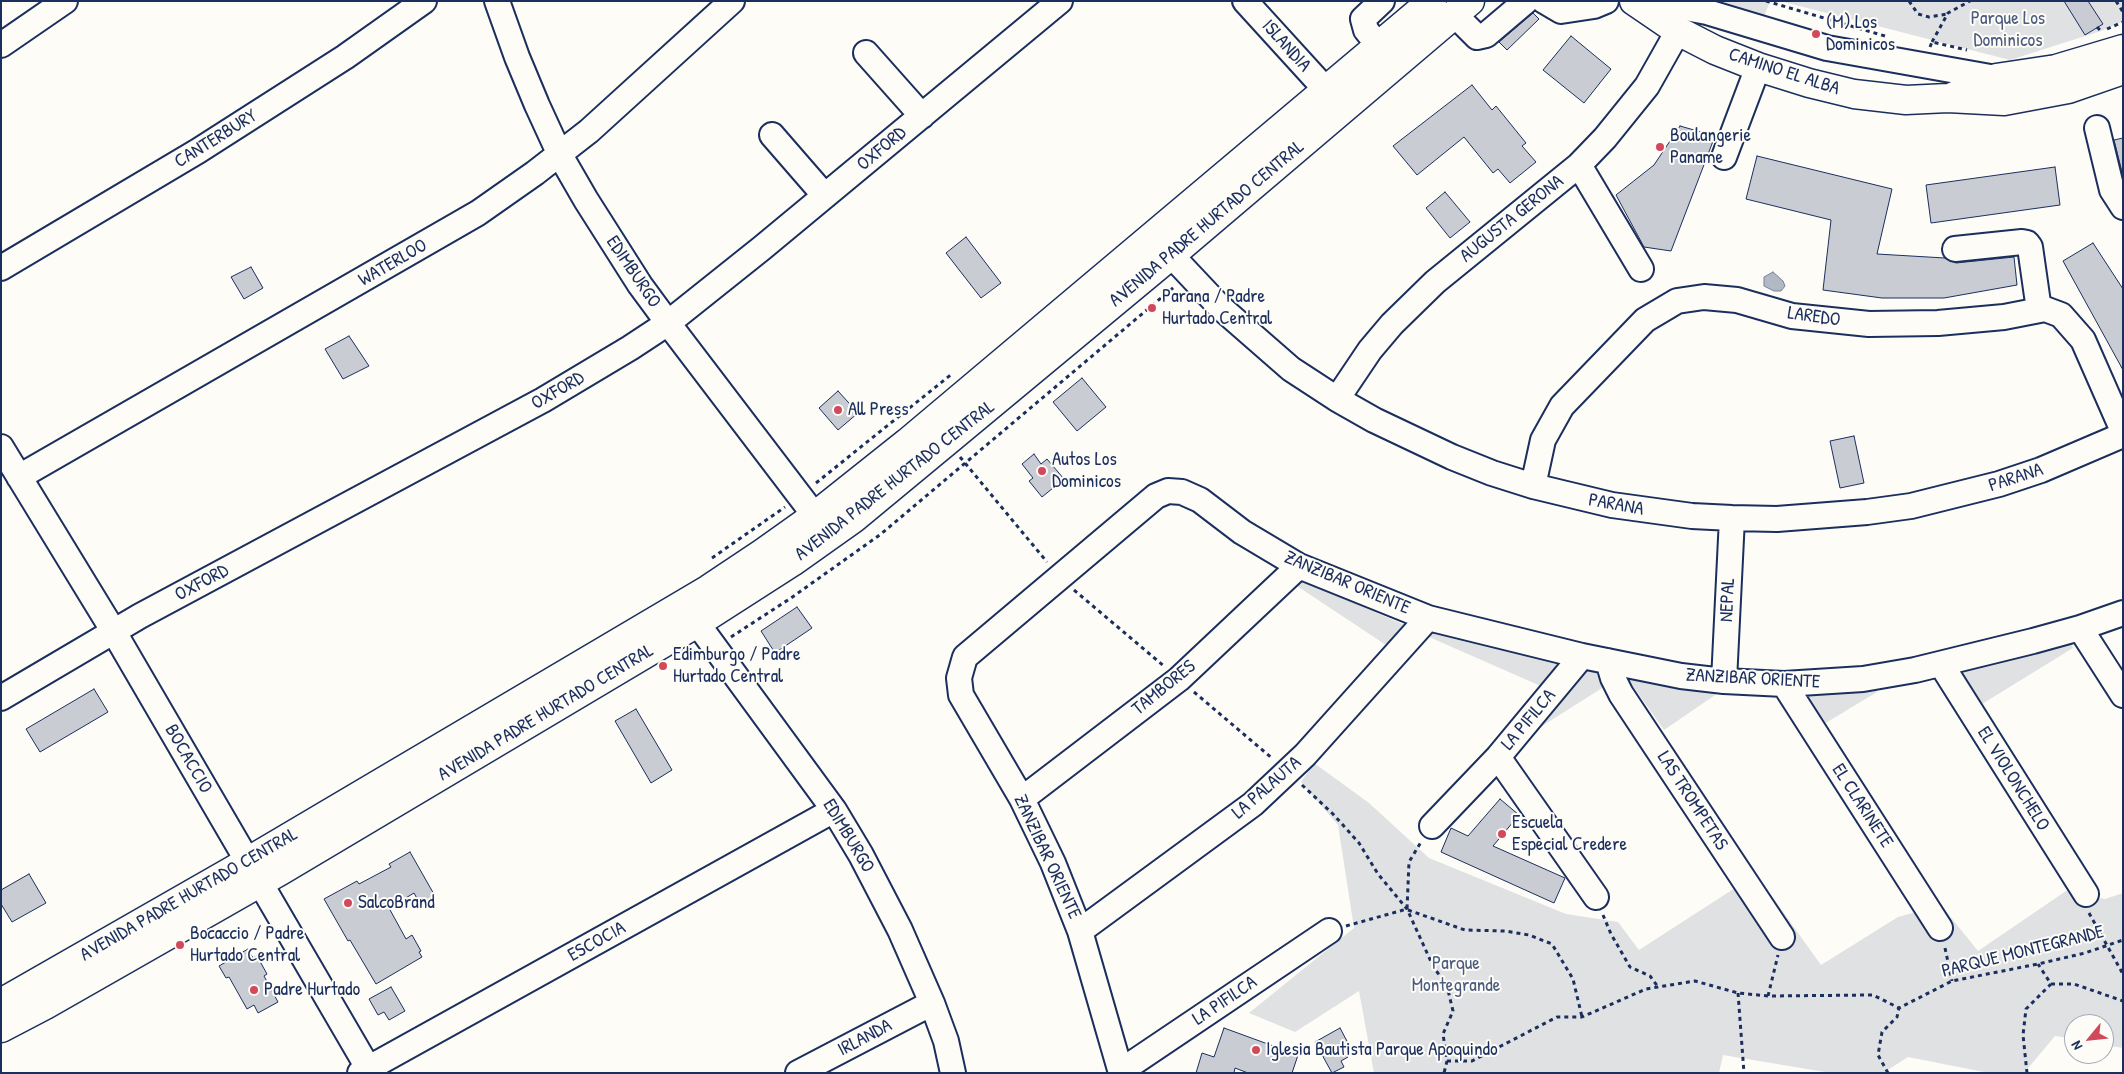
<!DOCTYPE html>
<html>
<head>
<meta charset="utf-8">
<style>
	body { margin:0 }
	#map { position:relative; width:2124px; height:1074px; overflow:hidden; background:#fdfcf7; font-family:"Patrick Hand",sans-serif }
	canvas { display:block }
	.frame { position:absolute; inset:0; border:2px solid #1b2f5e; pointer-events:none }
	.north { position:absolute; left:2064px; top:1014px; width:50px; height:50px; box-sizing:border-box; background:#fdfcf7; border:1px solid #a3aaba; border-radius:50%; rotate:242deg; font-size:14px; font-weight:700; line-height:20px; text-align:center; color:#1b2f5e }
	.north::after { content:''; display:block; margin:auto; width:18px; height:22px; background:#d1495b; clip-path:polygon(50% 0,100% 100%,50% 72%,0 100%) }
</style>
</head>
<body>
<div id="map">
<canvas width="2124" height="1074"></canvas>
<div class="frame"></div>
<div class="north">N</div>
</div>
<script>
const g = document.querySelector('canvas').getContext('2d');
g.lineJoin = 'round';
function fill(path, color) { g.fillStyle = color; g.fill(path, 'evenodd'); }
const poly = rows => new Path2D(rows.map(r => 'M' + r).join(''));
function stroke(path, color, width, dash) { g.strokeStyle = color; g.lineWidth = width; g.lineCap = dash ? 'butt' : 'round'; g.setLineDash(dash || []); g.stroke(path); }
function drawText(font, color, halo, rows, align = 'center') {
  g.font = font + ' "Patrick Hand",sans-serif'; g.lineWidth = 4; g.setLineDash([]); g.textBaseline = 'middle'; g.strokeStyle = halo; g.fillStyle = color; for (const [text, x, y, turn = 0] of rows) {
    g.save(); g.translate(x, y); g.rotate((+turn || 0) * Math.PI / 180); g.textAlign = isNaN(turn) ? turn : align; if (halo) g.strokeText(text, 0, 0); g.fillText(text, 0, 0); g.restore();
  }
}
const green = poly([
	[1683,1,1770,1,1762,22],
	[1780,1,2123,1,2123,21,2101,31,2010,60],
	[1300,579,1409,627,1389,647,1294,584],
	[1431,632,1561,662,1543,687,1429,637],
	[2069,641,2073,648,1982,704,1959,669],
	[1588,662,1600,668,1610,683,1520,740],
	[1623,672,1721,691,1664,730],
	[1875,687,1877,692,1824,724,1802,693],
	[1314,763,1369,803,1429,858,1566,914,1618,922,1639,950,1735,888,1771,895,1821,965,1898,917,1941,905,1978,951,2066,891,2105,899,2123,893,2123,1048,2104,1045,2104,1024,2074,1024,2074,1039,2055,1036,2024,1073,1989,1073,1908,1057,1883,1073,1831,1073,1723,1055,1719,1073,1374,1073,1359,991,1295,1032,1249,1013,1354,928,1338,825,1301,782]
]);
const water = poly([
	[1773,272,1783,281,1785,286,1781,291,1774,291,1764,286,1764,277,1773,272]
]);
const building = poly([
	[2064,1,2088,1,2103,24,2085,35,2064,1],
	[1533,13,1539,19,1507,50,1499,42,1533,13],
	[1571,36,1611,69,1584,103,1543,70,1571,36],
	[1472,85,1492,110,1496,106,1526,143,1522,146,1536,162,1510,183,1498,169,1493,173,1464,137,1417,175,1393,146,1472,85],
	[1680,126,1715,136,1671,251,1644,247,1616,195,1654,165,1680,126],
	[2123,138,2123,176,2114,140,2123,138],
	[1757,156,1892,189,1877,254,1945,258,1956,263,2014,257,2017,285,1944,298,1882,298,1823,290,1831,220,1746,199,1757,156],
	[2055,167,2060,205,1931,223,1926,185,2055,167],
	[1445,192,1470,222,1450,238,1426,208,1445,192],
	[966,237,1001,283,981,298,946,253,966,237],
	[2093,243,2123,289,2123,370,2063,261,2093,243],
	[251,267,263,288,244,299,231,277,251,267],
	[349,336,369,366,343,379,325,349,349,336],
	[1082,378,1106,407,1077,431,1053,402,1082,378],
	[838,391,858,413,838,430,819,408,838,391],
	[1854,436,1864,483,1840,488,1830,441,1854,436],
	[1034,454,1041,464,1047,459,1064,479,1042,497,1029,481,1033,478,1022,464,1034,454],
	[797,607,812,628,775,653,761,631,797,607],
	[94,689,108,712,40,752,26,729,94,689],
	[636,709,672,770,651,783,615,721,636,709],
	[1500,799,1519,815,1493,846,1565,878,1554,903,1441,852,1451,828,1468,836,1500,799],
	[410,852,435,896,420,904,414,893,389,908,406,939,412,935,421,951,419,952,422,957,376,984,350,940,348,941,324,899,357,881,359,884,391,867,389,864,410,852],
	[29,874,46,903,12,922,1,904,1,890,29,874],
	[248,949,253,958,257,956,267,974,264,976,278,1002,258,1013,254,1005,247,1009,229,977,226,978,219,966,248,949],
	[391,987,405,1011,389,1020,384,1012,378,1015,369,999,391,987],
	[1224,1028,1298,1055,1292,1073,1248,1073,1235,1068,1234,1073,1196,1073,1202,1053,1214,1057,1224,1028],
	[1340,1028,1348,1043,1342,1047,1348,1057,1341,1061,1344,1067,1332,1073,1315,1042,1340,1028]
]);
const path = poly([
	[1766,1,1885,36],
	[1909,1,1918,14,1929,17,1947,14],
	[2116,1,2123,12],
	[2097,27,2102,32],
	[2107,29,2123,22],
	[1932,42,1948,13,1970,1],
	[1930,47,1932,42,1967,50],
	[960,457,1047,562],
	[816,483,953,373],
	[712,558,785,507],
	[1074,590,1165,667],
	[731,637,791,598,881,534,1174,287],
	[1194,692,1273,759],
	[1302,785,1333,814,1359,843,1378,874,1407,909,1433,966,1447,986,1453,1011,1443,1034,1447,1061,1444,1073],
	[1408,910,1465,930,1505,931,1529,935,1552,944,1573,979,1582,1017],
	[2089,913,2123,974],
	[1603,915,1611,934,1630,967,1650,976,1658,987],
	[1346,926,1407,909,1409,862,1421,842],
	[1945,948,1952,981],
	[2051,984,2074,984,2123,1001],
	[1738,993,1744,1073],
	[1768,996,1778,955],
	[1447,1061,1472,1061,1557,1017,1582,1017,1646,989,1658,987,1695,981,1738,993,1768,996,1873,995,1899,1008,1952,981,2038,964,2085,953,2123,940],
	[1888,1073,1878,1055,1882,1032,1897,1017,1899,1008],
	[2027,1073,2023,1035,2026,1009,2051,984,2038,964]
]);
const minor = poly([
	[497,1,517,57,537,105,560,155,586,200,640,285,668,323,815,516],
	[1245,1,1327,91],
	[1544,1,1561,11,1594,6,1606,1],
	[1648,1,1707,12,1827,48,1996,78],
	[1454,14,1477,37,1486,35,1526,1],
	[1,45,65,1],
	[1379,46,1366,30,1363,19,1382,1],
	[866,53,922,116],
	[2097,128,2112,190,2123,207],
	[772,135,825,196],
	[1724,157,1758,67],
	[1579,165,1641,269],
	[1955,249,2022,242,2027,243,2030,247,2039,310],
	[1171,255,1220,307,1291,369,1337,399,1374,420,1452,457,1492,473,1533,486,1612,505,1692,516,1732,518,1777,519,1867,512,1911,506,1999,484,2041,470,2123,435],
	[1,268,198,151,345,57,424,1],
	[1337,399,1370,350,1392,324,1435,282,1579,165,1605,138,1647,86,1678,31],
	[1,447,114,632,371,1073],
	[19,477,478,213,535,173,589,131,732,1],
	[1533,486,1543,440,1562,406,1645,320,1677,301,1704,297,1737,300,1792,316,1869,324,1938,323,2004,317,2045,309,2061,315,2083,340,2123,431],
	[697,623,834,810,861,855,900,930,932,1003,946,1041,953,1073],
	[2080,628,2123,695],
	[1608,661,1613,678,1621,694,1782,937],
	[1941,664,2086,894],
	[1724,681,1732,518],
	[1784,684,1940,928],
	[1,698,140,616,543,400,630,348,668,323,762,248,1060,1],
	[1498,757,1596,897],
	[1022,799,1179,679,1299,566],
	[1432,826,1498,757,1582,656],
	[1080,931,1253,804,1305,755,1428,618],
	[1121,1071,1329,931],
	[360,1073,834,810],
	[798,1073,932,1003],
	[1121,1073,1080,931,1053,863,1022,799,961,695,959,678,965,657,1156,496,1168,491,1182,492,1200,500,1242,532,1299,566,1428,618,1582,656,1681,676,1724,681,1784,684,1863,679,1915,670,2033,641,2080,628,2123,613]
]);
const major = poly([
	[1634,1,1678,31,1715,50,1758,67,1809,83,1854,94,1906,100,1948,98,2004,101,2068,89,2123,70],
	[1954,96,1996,78,2056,69,2123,49],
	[1,1003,232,871,709,589,763,553,815,516,908,442,1432,1],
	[1,1028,45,1005,280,871,697,623,792,562,854,518,947,441,1171,255,1470,1]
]);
const markers = [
	[1816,34,5,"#d1495b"],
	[1660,147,5,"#d1495b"],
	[1152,308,5,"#d1495b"],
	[838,410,5,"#d1495b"],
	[1042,471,5,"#d1495b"],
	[663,666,5,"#d1495b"],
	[1502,834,5,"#d1495b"],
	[348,903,5,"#d1495b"],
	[180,945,5,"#d1495b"],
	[254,990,5,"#d1495b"],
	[1256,1050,5,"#d1495b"]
];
const parkNames = [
	["Parque Los",2008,19],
	["Dominicos",2008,41],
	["Parque",1456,964],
	["Montegrande",1456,986]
];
const poiNames = [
	["(M) Los",1826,23],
	["Dominicos",1826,45],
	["Boulangerie",1670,136],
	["Paname",1670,158],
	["Parana / Padre",1162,297],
	["Hurtado Central",1162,319],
	["All Press",848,410],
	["Autos Los",1052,460],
	["Dominicos",1052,482],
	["Edimburgo / Padre",673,655],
	["Hurtado Central",673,677],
	["Escuela",1512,823],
	["Especial Credere",1512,845],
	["SalcoBrand",358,903],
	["Bocaccio / Padre",190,934],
	["Hurtado Central",190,956],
	["Padre Hurtado",264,990],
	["Iglesia Bautista Parque Apoquindo",1266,1050]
];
const streetNames = [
	["ISLANDIA",1286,46,48],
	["CAMINO EL ALBA",1784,72,18],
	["CANTERBURY",216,139,-32],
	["OXFORD",882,149,-40],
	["AUGUSTA GERONA",1512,219,-39],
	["AVENIDA PADRE HURTADO CENTRAL",1207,224,-40],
	["WATERLOO",393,263,-30],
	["EDIMBURGO",633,272,56],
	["LAREDO",1814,317,8],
	["OXFORD",558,391,-30],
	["PARANA",2016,478,-18],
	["AVENIDA PADRE HURTADO CENTRAL",895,481,-38],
	["PARANA",1616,505,10],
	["OXFORD",202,583,-28],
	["ZANZIBAR ORIENTE",1347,583,23],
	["NEPAL",1728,600,-87],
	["ZANZIBAR ORIENTE",1753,679,3],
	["TAMBORES",1164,688,-39],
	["AVENIDA PADRE HURTADO CENTRAL",546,713,-31],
	["LA PIFILCA",1529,720,-50],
	["BOCACCIO",188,759,60],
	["EL VIOLONCHELO",2013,779,58],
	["LA PALAUTA",1267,788,-41],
	["LAS TROMPETAS",1692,801,57],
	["EL CLARINETE",1862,806,57],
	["EDIMBURGO",848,836,59],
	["ZANZIBAR ORIENTE",1047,857,65],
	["AVENIDA PADRE HURTADO CENTRAL",189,895,-30],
	["ESCOCIA",597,942,-29],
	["PARQUE MONTEGRANDE",2023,952,-14],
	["LA PIFILCA",1225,1001,-34],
	["IRLANDA",865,1038,-28]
];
fill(green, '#e0e1e3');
fill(water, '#b3b8c5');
stroke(water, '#76819c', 1);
fill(building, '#c9ccd3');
stroke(building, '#1b2f5e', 1);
stroke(minor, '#1b2f5e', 28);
stroke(major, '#1b2f5e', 31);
stroke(path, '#1b2f5e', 3, [4, 4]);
stroke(minor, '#fdfcf7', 24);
stroke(major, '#fdfcf7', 28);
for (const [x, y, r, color] of markers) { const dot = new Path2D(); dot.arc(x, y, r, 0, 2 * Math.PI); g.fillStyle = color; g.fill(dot); stroke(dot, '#fdfcf7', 2); }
drawText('19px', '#4c5c7f', '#fdfcf7', parkNames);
drawText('19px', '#1b2f5e', '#fdfcf7', poiNames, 'left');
drawText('19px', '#1b2f5e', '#fdfcf7', streetNames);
</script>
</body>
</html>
